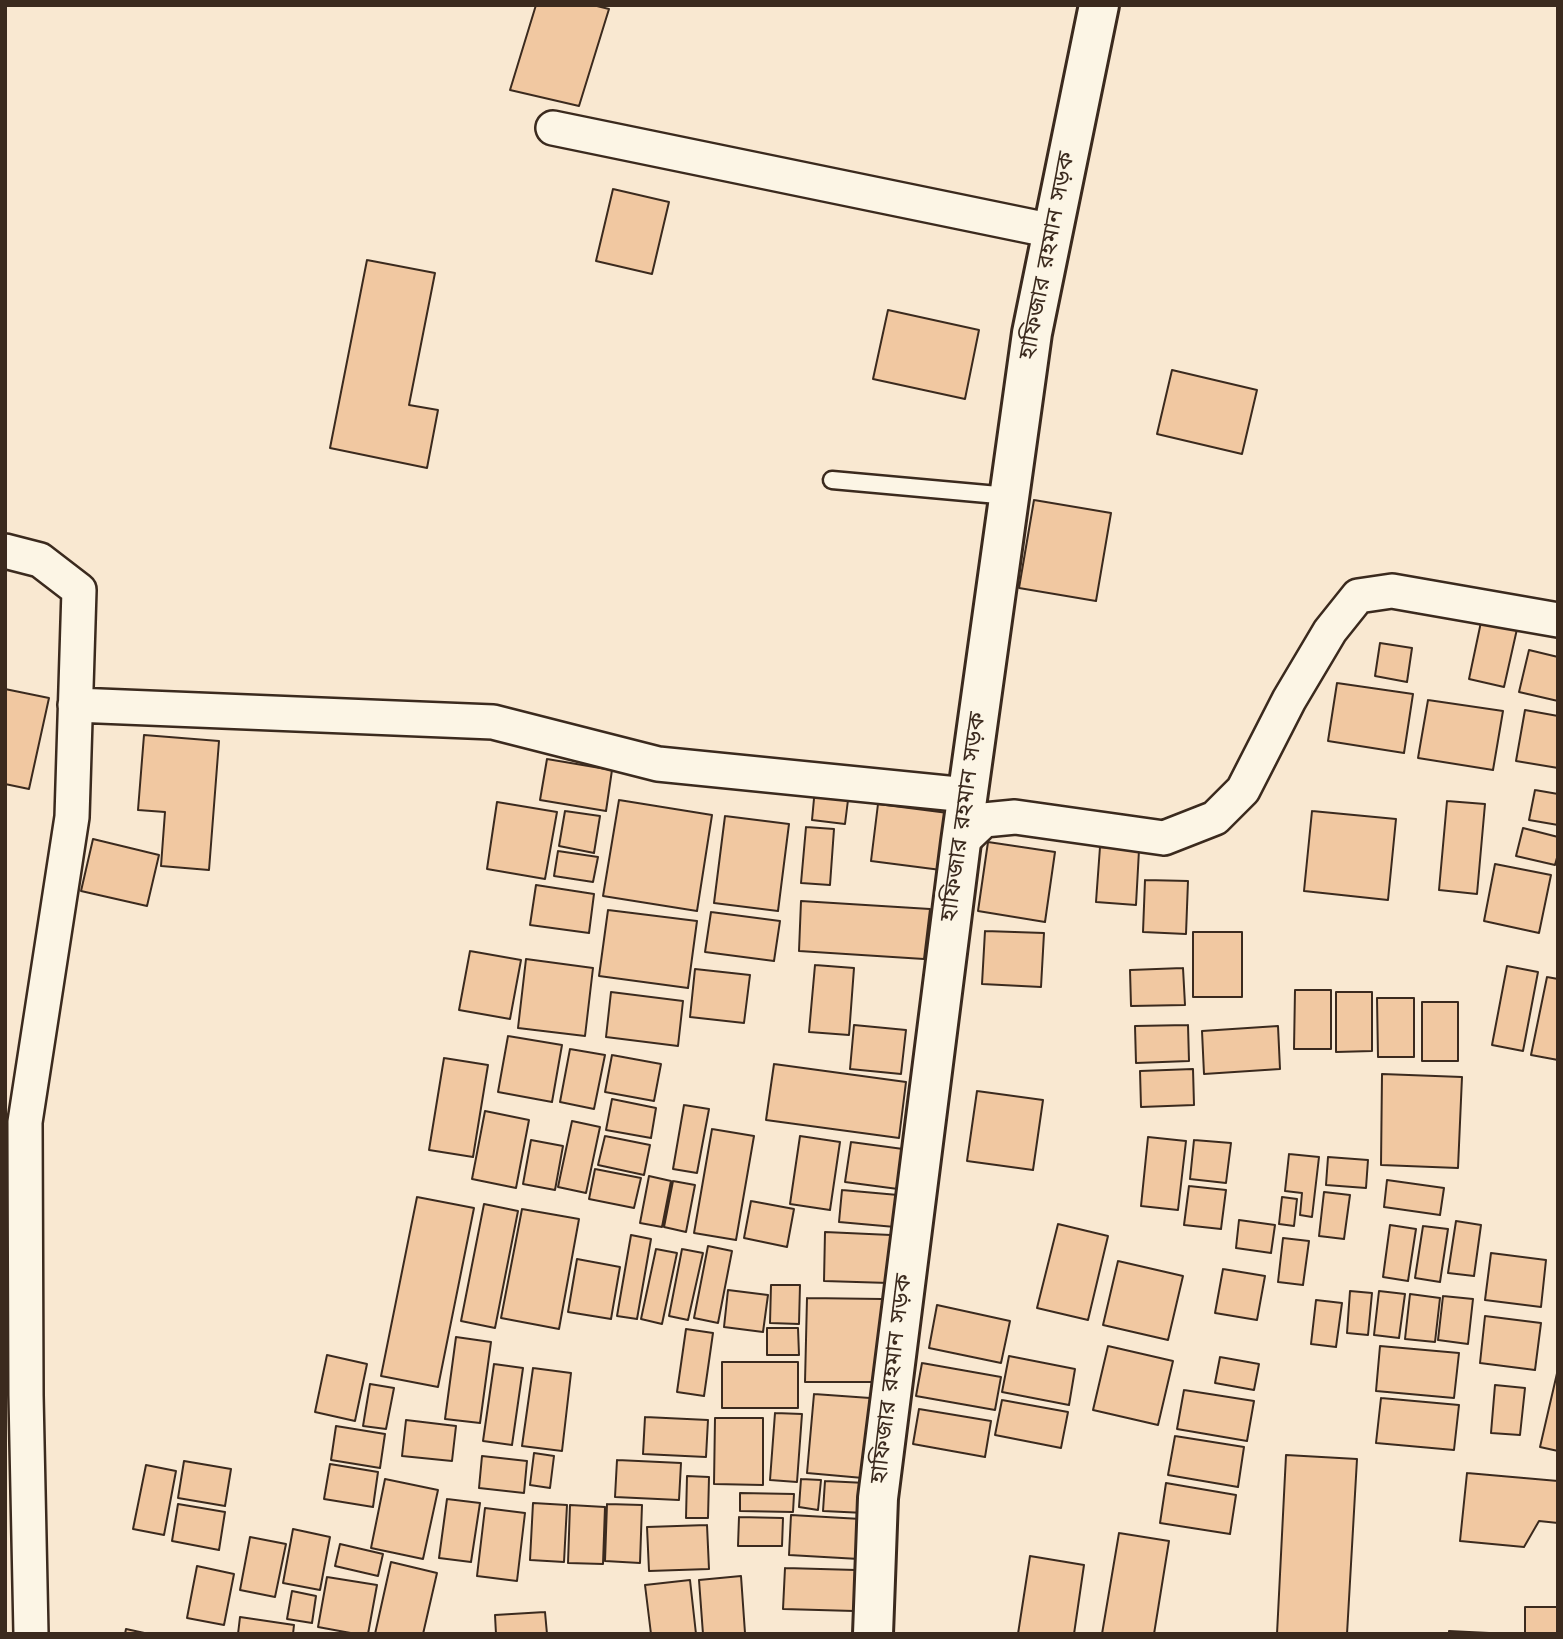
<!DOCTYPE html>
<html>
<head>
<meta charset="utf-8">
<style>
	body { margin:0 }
	#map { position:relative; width:1563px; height:1639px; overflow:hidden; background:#f9e8d1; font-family:"Architects Daughter",sans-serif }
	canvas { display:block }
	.frame { position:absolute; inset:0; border:7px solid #3b2a1e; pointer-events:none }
</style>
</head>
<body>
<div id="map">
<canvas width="1563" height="1639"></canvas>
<div class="frame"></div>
</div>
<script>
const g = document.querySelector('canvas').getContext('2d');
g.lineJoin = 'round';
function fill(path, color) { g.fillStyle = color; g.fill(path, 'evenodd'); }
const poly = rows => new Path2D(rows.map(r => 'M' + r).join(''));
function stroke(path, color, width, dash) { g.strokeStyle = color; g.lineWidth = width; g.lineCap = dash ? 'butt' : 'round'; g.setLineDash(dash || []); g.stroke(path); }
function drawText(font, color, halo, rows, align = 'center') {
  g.font = font + ' "Architects Daughter","Noto Sans Bengali",sans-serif'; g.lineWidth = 6; g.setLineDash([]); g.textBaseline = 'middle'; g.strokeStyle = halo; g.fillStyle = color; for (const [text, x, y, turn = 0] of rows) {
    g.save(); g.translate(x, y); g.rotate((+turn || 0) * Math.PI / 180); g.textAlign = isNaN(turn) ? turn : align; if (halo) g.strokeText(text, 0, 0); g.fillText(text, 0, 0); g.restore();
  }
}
const building = poly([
	[536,5,593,5,609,9,579,106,510,90,536,5],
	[613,189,669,202,652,274,596,261,613,189],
	[367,260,435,273,409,405,438,410,427,468,330,448,367,260],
	[888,310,979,330,965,399,873,379,888,310],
	[1172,370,1257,390,1242,454,1157,434,1172,370],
	[1034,500,1111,513,1096,601,1019,588,1034,500],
	[1481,622,1517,629,1504,687,1469,679,1481,622],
	[1380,643,1412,648,1407,682,1375,676,1380,643],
	[1529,650,1558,657,1558,701,1519,692,1529,650],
	[1337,683,1413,694,1404,753,1328,741,1337,683],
	[5,689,49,698,29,789,5,784,5,689],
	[1428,700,1503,711,1493,770,1418,758,1428,700],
	[1525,710,1558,716,1558,768,1516,761,1525,710],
	[144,735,219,741,209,870,161,866,165,812,138,810,144,735],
	[547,759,612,770,606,811,540,800,547,759],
	[815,788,849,792,845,824,812,820,815,788],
	[1535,790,1558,794,1558,825,1529,820,1535,790],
	[619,800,712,815,697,911,603,896,619,800],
	[1447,801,1485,804,1477,894,1439,890,1447,801],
	[497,802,557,812,545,879,487,869,497,802],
	[878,804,948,813,941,870,871,861,878,804],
	[565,811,600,816,594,853,559,846,565,811],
	[1312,811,1396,819,1388,900,1304,891,1312,811],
	[725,816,789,824,778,911,714,903,725,816],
	[806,827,834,829,830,885,801,883,806,827],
	[1523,828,1558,837,1558,854,1555,865,1516,856,1523,828],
	[93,839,159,855,147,906,81,891,93,839],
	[988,842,1055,852,1045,922,978,911,988,842],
	[1100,847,1139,850,1136,905,1096,902,1100,847],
	[558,851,598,857,593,882,554,876,558,851],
	[1495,864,1551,875,1539,933,1484,921,1495,864],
	[1145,880,1188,881,1186,934,1143,932,1145,880],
	[536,885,594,894,589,933,530,925,536,885],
	[801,901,930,909,924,959,799,951,801,901],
	[608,910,697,921,688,988,599,976,608,910],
	[711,912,780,921,774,961,705,952,711,912],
	[985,931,1044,933,1041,987,982,984,985,931],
	[1193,932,1242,932,1242,997,1193,997,1193,932],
	[470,951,521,960,510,1019,459,1010,470,951],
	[526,959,593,968,585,1036,518,1028,526,959],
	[815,965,854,968,849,1035,809,1032,815,965],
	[1507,966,1538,972,1523,1051,1492,1045,1507,966],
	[1183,968,1185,1005,1131,1006,1130,970,1183,968],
	[695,969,750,975,744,1023,690,1017,695,969],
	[1547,977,1558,979,1558,1060,1531,1055,1547,977],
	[1295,990,1331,990,1331,1049,1294,1049,1295,990],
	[611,992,683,1001,678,1046,606,1037,611,992],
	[1336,992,1372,992,1372,1051,1336,1052,1336,992],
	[1377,998,1414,998,1414,1057,1378,1057,1377,998],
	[1422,1002,1458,1002,1458,1061,1422,1061,1422,1002],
	[854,1025,906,1030,901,1074,850,1069,854,1025],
	[1188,1025,1189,1061,1136,1063,1135,1026,1188,1025],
	[1278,1026,1280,1069,1204,1074,1202,1031,1278,1026],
	[508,1036,562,1045,552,1102,498,1092,508,1036],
	[570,1049,605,1055,594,1109,560,1102,570,1049],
	[612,1055,661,1064,654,1101,605,1092,612,1055],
	[444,1058,488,1065,473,1157,429,1150,444,1058],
	[774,1064,906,1082,899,1138,766,1120,774,1064],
	[1193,1069,1194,1105,1141,1107,1140,1071,1193,1069],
	[1382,1074,1462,1077,1458,1168,1381,1165,1382,1074],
	[977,1091,1043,1100,1033,1170,967,1161,977,1091],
	[612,1099,656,1108,651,1138,606,1130,612,1099],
	[684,1105,709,1109,697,1173,673,1169,684,1105],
	[485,1111,529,1120,516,1188,472,1179,485,1111],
	[572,1121,600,1127,586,1193,558,1187,572,1121],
	[712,1129,754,1136,736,1240,694,1233,712,1129],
	[605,1136,650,1145,644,1175,598,1165,605,1136],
	[800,1136,840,1142,830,1210,790,1204,800,1136],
	[1148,1137,1186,1141,1178,1210,1141,1206,1148,1137],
	[531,1140,563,1146,555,1190,523,1184,531,1140],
	[1194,1140,1231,1143,1226,1183,1190,1179,1194,1140],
	[851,1142,903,1149,898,1189,845,1182,851,1142],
	[1289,1154,1319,1157,1312,1217,1300,1215,1302,1193,1285,1191,1289,1154],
	[1328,1157,1368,1160,1366,1188,1326,1185,1328,1157],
	[595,1169,641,1178,634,1208,589,1199,595,1169],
	[649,1176,671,1181,662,1227,640,1223,649,1176],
	[1387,1180,1444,1188,1440,1215,1384,1207,1387,1180],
	[673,1181,695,1185,686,1232,664,1227,673,1181],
	[1189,1186,1226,1190,1221,1229,1184,1225,1189,1186],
	[842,1190,898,1195,895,1227,839,1222,842,1190],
	[1324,1192,1350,1195,1344,1239,1319,1236,1324,1192],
	[417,1197,474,1208,438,1387,381,1376,417,1197],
	[1282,1197,1297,1199,1294,1226,1279,1224,1282,1197],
	[751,1201,794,1209,787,1247,744,1238,751,1201],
	[484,1204,518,1211,495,1328,461,1321,484,1204],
	[522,1209,579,1219,559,1329,501,1318,522,1209],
	[1239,1220,1275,1225,1271,1253,1236,1248,1239,1220],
	[1456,1221,1481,1225,1474,1276,1448,1273,1456,1221],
	[1058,1224,1108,1236,1088,1320,1037,1308,1058,1224],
	[1390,1225,1416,1229,1408,1281,1383,1277,1390,1225],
	[1423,1226,1448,1229,1440,1282,1415,1278,1423,1226],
	[825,1232,891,1235,889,1283,824,1281,825,1232],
	[631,1235,651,1239,637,1319,617,1316,631,1235],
	[1283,1238,1309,1241,1303,1285,1278,1282,1283,1238],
	[708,1246,732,1251,718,1323,694,1318,708,1246],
	[656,1249,677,1253,662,1324,641,1319,656,1249],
	[682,1249,703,1253,688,1320,669,1316,682,1249],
	[1491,1253,1546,1260,1541,1307,1485,1300,1491,1253],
	[577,1259,620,1267,611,1319,568,1312,577,1259],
	[1118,1261,1183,1276,1168,1340,1103,1325,1118,1261],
	[1223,1269,1265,1276,1257,1320,1215,1313,1223,1269],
	[771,1285,800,1285,799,1324,770,1323,771,1285],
	[728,1290,768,1295,763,1332,724,1327,728,1290],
	[1350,1291,1372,1293,1368,1335,1347,1333,1350,1291],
	[1379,1291,1405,1294,1399,1338,1374,1335,1379,1291],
	[1410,1294,1440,1298,1435,1342,1405,1339,1410,1294],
	[1443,1296,1473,1299,1468,1344,1438,1340,1443,1296],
	[807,1298,882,1299,882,1382,805,1382,807,1298],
	[1316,1300,1342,1303,1336,1347,1311,1344,1316,1300],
	[937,1305,1010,1321,1001,1363,929,1348,937,1305],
	[1485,1316,1541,1323,1535,1370,1480,1363,1485,1316],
	[767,1328,798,1328,799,1355,767,1355,767,1328],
	[686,1329,713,1333,704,1396,677,1392,686,1329],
	[456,1337,491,1342,480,1423,445,1419,456,1337],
	[1108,1346,1173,1361,1158,1425,1093,1410,1108,1346],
	[1380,1346,1459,1353,1454,1398,1376,1391,1380,1346],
	[327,1355,367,1364,355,1421,315,1412,327,1355],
	[1009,1356,1075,1369,1069,1405,1002,1392,1009,1356],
	[1220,1357,1259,1364,1254,1390,1215,1383,1220,1357],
	[722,1362,798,1362,798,1408,722,1408,722,1362],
	[922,1363,1001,1377,995,1410,916,1396,922,1363],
	[494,1364,523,1368,512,1445,483,1441,494,1364],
	[533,1368,571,1373,562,1451,522,1446,533,1368],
	[1558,1369,1558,1451,1540,1447,1558,1369],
	[370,1384,394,1388,386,1429,363,1426,370,1384],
	[1495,1385,1525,1388,1520,1435,1491,1433,1495,1385],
	[1184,1390,1254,1401,1247,1441,1177,1429,1184,1390],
	[814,1394,870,1398,863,1478,807,1473,814,1394],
	[1381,1398,1459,1405,1454,1450,1376,1443,1381,1398],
	[1002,1400,1068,1412,1061,1448,995,1435,1002,1400],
	[919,1409,991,1421,985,1457,913,1444,919,1409],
	[775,1413,802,1414,797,1482,770,1480,775,1413],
	[645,1417,708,1420,706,1457,643,1454,645,1417],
	[715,1418,763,1418,763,1485,714,1484,715,1418],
	[406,1420,456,1426,452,1461,402,1456,406,1420],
	[336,1426,385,1434,380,1468,331,1460,336,1426],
	[1175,1436,1244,1447,1238,1487,1168,1475,1175,1436],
	[534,1453,554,1456,550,1488,530,1485,534,1453],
	[1286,1455,1357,1459,1347,1634,1277,1634,1286,1455],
	[482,1456,527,1461,524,1493,479,1488,482,1456],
	[617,1460,681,1463,679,1500,615,1497,617,1460],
	[184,1461,231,1469,225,1506,178,1498,184,1461],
	[330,1464,378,1472,373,1507,324,1499,330,1464],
	[146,1465,176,1471,164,1535,133,1529,146,1465],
	[1467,1473,1558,1481,1558,1523,1539,1521,1524,1547,1460,1541,1467,1473],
	[687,1476,709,1477,708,1518,686,1518,687,1476],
	[385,1479,438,1490,423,1559,371,1548,385,1479],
	[801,1479,821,1480,818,1510,799,1507,801,1479],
	[825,1481,866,1483,865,1513,823,1511,825,1481],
	[1166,1483,1236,1495,1230,1534,1160,1523,1166,1483],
	[740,1493,794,1494,793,1512,740,1511,740,1493],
	[447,1499,480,1503,471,1562,439,1558,447,1499],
	[533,1503,567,1505,564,1562,530,1560,533,1503],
	[178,1504,225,1512,219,1550,172,1541,178,1504],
	[607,1504,642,1505,640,1563,605,1561,607,1504],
	[570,1505,605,1507,603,1564,568,1563,570,1505],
	[485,1508,525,1513,517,1581,477,1576,485,1508],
	[791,1515,861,1519,859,1559,789,1555,791,1515],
	[739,1517,783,1518,782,1546,738,1546,739,1517],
	[707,1525,709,1569,649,1571,647,1527,707,1525],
	[293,1529,330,1537,320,1590,283,1583,293,1529],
	[1119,1533,1169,1541,1154,1634,1102,1634,1119,1533],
	[250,1537,286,1544,275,1597,240,1590,250,1537],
	[340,1544,383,1554,378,1576,335,1566,340,1544],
	[1030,1556,1084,1565,1074,1634,1018,1634,1030,1556],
	[391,1562,437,1573,423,1634,375,1634,391,1562],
	[197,1566,234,1574,224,1625,187,1618,197,1566],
	[785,1568,856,1570,854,1611,783,1609,785,1568],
	[741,1576,745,1633,703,1634,699,1580,741,1576],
	[327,1577,377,1585,368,1634,356,1634,318,1627,327,1577],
	[690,1580,696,1634,651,1634,645,1585,690,1580],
	[292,1591,316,1596,312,1623,287,1619,292,1591],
	[1525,1607,1558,1607,1558,1634,1525,1634,1525,1607],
	[545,1612,547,1634,496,1634,495,1615,545,1612],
	[240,1617,294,1625,293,1634,238,1634,240,1617],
	[126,1629,149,1634,125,1634,126,1629],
	[1449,1631,1509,1634,1449,1634,1449,1631]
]);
const lane = poly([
	[832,480,1009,496]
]);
const street = poly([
	[553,128,1053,231],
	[5,551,40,560,79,590,72,817,25,1122,26,1395,31,1634],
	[75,705,493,722,658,764,967,795],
	[961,842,984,820,1015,817,1164,838,1215,818,1243,790,1289,700,1330,631,1358,596,1392,591,1558,620]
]);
const secondary = poly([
	[873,1634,878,1498,961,842,1032,333,1099,5]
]);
const streetNames = [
	["হাফিজার রহমান সড়ক",1049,256,-79],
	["হাফিজার রহমান সড়ক",965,817,-82],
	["হাফিজার রহমান সড়ক",893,1379,-83]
];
fill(building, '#f1c8a1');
stroke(building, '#3b2a1e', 2);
stroke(lane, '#3b2a1e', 21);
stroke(street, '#3b2a1e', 38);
stroke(secondary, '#3b2a1e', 44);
stroke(lane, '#fcf5e5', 16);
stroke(street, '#fcf5e5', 33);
stroke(secondary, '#fcf5e5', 38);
drawText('23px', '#3b2a1e', '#fcf5e5', streetNames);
</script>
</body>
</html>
